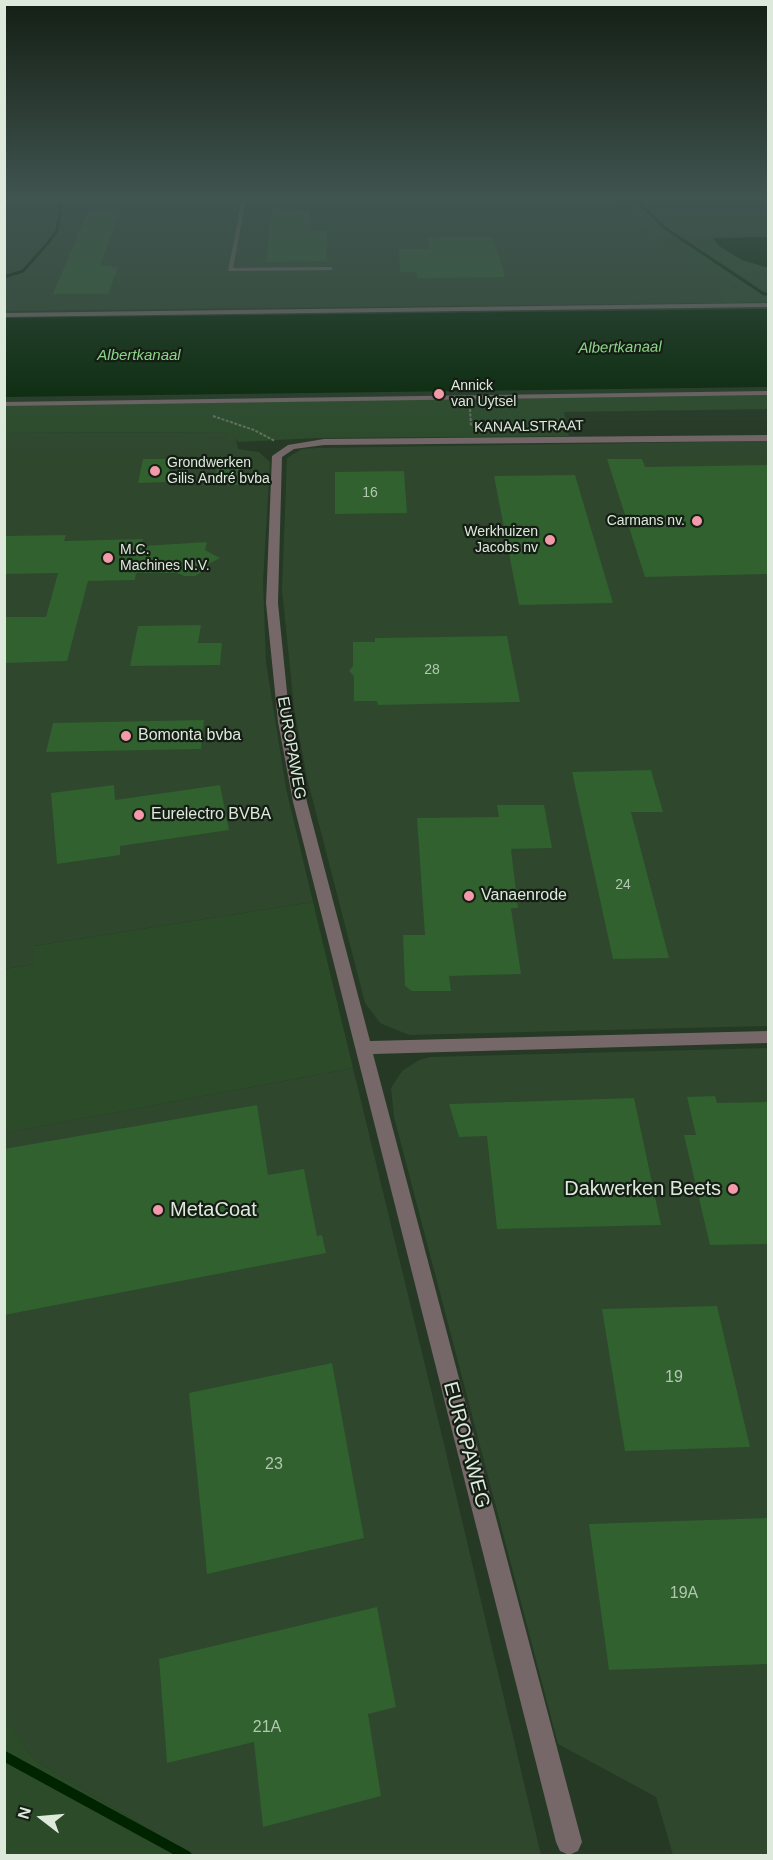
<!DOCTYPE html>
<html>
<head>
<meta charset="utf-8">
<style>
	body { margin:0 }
	#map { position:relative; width:773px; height:1860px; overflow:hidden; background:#253924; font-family:Helvetica,sans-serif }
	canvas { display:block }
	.frame { position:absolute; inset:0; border:6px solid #dce9db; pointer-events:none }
	.north { position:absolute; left:12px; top:1788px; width:60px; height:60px; -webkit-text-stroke:4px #151e14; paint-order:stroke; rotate:286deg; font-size:16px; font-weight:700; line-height:24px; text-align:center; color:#dce9db }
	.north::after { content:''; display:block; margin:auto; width:21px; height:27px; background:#dce9db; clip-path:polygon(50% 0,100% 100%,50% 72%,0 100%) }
</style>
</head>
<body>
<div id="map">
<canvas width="773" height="1860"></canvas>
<div class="frame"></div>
<div class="north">N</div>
</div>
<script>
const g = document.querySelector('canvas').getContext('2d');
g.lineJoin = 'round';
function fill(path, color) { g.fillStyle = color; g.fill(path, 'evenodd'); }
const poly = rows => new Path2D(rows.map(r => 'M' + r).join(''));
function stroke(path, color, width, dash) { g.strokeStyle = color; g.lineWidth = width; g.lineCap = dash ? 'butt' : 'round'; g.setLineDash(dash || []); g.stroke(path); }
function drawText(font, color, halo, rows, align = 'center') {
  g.font = font + ' Helvetica,sans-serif'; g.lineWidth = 4.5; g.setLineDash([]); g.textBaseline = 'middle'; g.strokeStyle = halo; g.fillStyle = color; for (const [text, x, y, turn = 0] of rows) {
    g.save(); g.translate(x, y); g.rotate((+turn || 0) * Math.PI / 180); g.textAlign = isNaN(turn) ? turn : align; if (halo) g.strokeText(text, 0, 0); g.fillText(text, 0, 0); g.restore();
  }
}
const built = poly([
	[4,199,613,199,645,230,722,274,736,290,717,291,724,303,5,311],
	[228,432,236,438,238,449,259,452,270,462,263,582,266,662,286,788,313,902,34,946,34,964,5,969,5,433],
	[768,441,768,1026,409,1035,380,1023,365,1003,307,778,294,708,282,590,287,458,302,449,318,448],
	[768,1048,768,1855,673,1855,656,1797,558,1744,394,1117,391,1088,402,1071,419,1060,430,1057],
	[353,1068,440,1427,541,1855,192,1855,34,1760,4,1718,4,1133]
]);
const green = poly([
	[613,199,760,199,768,203,768,302,724,303,717,290,736,289,722,274,712,275,645,230],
	[768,395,768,409,564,412,569,436,316,438,238,442,236,438,227,438,227,432,5,433,4,405],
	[313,902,353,1068,5,1133,5,969,34,964,34,946],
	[5,1718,34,1760,192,1855,5,1855]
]);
const water = poly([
	[768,237,768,267,765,267,742,260,719,246,713,238],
	[768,309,768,387,5,397,5,318]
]);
const streamFar1 = poly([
	[634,199,665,228,764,294,768,294],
	[4,277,23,271,47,244,57,231,61,204]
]);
const stream = poly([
	[4,1756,187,1856]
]);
const building = poly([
	[272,208,310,211,309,231,327,231,326,261,266,262],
	[89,209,121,209,100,265,118,267,108,294,53,294],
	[493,237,505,277,417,278,416,272,400,272,399,249,429,249,428,238],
	[143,459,172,459,167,482,138,483],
	[607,459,642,459,645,467,768,465,768,574,645,577],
	[218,464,241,464,239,485,214,485],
	[404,471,407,513,335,514,335,472],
	[575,475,613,603,519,605,494,476],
	[66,535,64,541,143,539,142,546,207,542,205,550,220,558,203,567,202,572,195,576,184,576,177,573,136,573,135,580,88,581,67,661,4,663,4,617,46,617,58,573,4,574,4,536],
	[201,625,198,643,222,643,220,665,130,666,138,626],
	[507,636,520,702,378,705,377,701,354,701,354,676,349,671,353,666,353,642,375,642,375,638],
	[204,720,201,749,46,752,53,723],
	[651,770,663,812,631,812,669,958,613,959,572,772],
	[114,785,115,800,220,785,229,830,120,846,120,855,57,864,51,793],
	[497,805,544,805,552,848,511,849,518,908,511,908,521,974,449,976,451,991,412,991,405,986,403,935,425,935,417,818,499,817],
	[715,1096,717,1103,768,1102,768,1244,710,1245,684,1135,696,1135,687,1097],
	[634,1098,661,1225,497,1229,487,1136,459,1137,449,1104],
	[257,1105,268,1175,304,1169,317,1236,322,1235,326,1253,4,1315,4,1149],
	[717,1306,750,1447,625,1451,602,1309],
	[332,1363,364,1538,207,1574,189,1393],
	[768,1518,768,1664,609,1670,589,1524],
	[377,1607,396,1707,368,1714,381,1796,263,1827,254,1742,167,1763,159,1659]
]);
const path = poly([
	[470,409,471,426],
	[213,416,254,430,275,441]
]);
const lane = poly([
	[242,199,246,199,233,268,331,267,333,270,228,271,242,199],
	[768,303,768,307,4,317,4,313,768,303],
	[768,391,768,395,4,406,4,402,768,391]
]);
const street = poly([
	[4,199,160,199,4,203,4,199],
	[762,199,768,199,768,203,766,202,762,199],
	[768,435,768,441,324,445,294,449,282,457,278,603,290,722,307,802,370,1041,768,1031,768,1043,373,1054,582,1842,578,1851,569,1855,560,1851,556,1842,293,802,278,722,266,603,272,456,288,445,324,439,768,435]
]);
const markers = [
	[439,394,6,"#f39aa9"],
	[155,471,6,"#f39aa9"],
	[697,521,6,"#f39aa9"],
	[550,540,6,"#f39aa9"],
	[108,558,6,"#f39aa9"],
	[126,736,6,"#f39aa9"],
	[139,815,6,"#f39aa9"],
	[469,896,6,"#f39aa9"],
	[733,1189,6,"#f39aa9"],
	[158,1210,6,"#f39aa9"]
];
const farPoinames = [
	["Annick",451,386],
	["van Uytsel",451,402],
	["Grondwerken",167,463],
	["Gilis André bvba",167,479],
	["Carmans nv.",685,521,"right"],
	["Werkhuizen",538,532,"right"],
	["Jacobs nv",538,548,"right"],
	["M.C.",120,550],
	["Machines N.V.",120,566]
];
const farStreetnames = [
	["KANAALSTRAAT",529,427,-1]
];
const numberNames = [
	["16",370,493],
	["28",432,670],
	["24",623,885]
];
const farWaternames = [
	["Albertkanaal",620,348,-1],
	["Albertkanaal",139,356]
];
const poiNames = [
	["Bomonta bvba",138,736],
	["Eurelectro BVBA",151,815],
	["Vanaenrode",481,896]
];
const streetNames = [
	["EUROPAWEG",291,748,80]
];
const nearNumbernames = [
	["19",674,1378],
	["23",274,1465],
	["19A",684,1594],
	["21A",267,1728]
];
const nearPoinames = [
	["Dakwerken Beets",721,1189],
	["MetaCoat",170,1210,"left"]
];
const nearStreetnames = [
	["EUROPAWEG",466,1445,75]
];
fill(built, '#2e472d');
fill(green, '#2b4b29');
fill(water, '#002300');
stroke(streamFar1, '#002300', 3);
stroke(stream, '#002300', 10);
fill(building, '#30612f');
stroke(path, '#637462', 2, [3, 1.5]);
fill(lane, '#766769');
fill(street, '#766769');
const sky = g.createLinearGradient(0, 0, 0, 459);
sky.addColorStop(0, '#141f14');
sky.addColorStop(0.43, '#405450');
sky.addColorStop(1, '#40545000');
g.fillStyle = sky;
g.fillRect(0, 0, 773, 459);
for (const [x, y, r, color] of markers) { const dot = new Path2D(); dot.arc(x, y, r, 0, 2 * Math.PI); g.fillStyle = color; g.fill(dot); stroke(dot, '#151e14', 2); }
drawText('14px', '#dce9db', '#151e14', farPoinames, 'left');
drawText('14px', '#dce9db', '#151e14', farStreetnames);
drawText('14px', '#b1c7b0', null, numberNames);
drawText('italic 15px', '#8dd48a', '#151e14', farWaternames);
drawText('16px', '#dce9db', '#151e14', poiNames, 'left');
drawText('16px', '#dce9db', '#151e14', streetNames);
drawText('16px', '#b1c7b0', null, nearNumbernames);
drawText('20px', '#dce9db', '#151e14', nearPoinames, 'right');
drawText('20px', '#dce9db', '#151e14', nearStreetnames);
</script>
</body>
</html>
